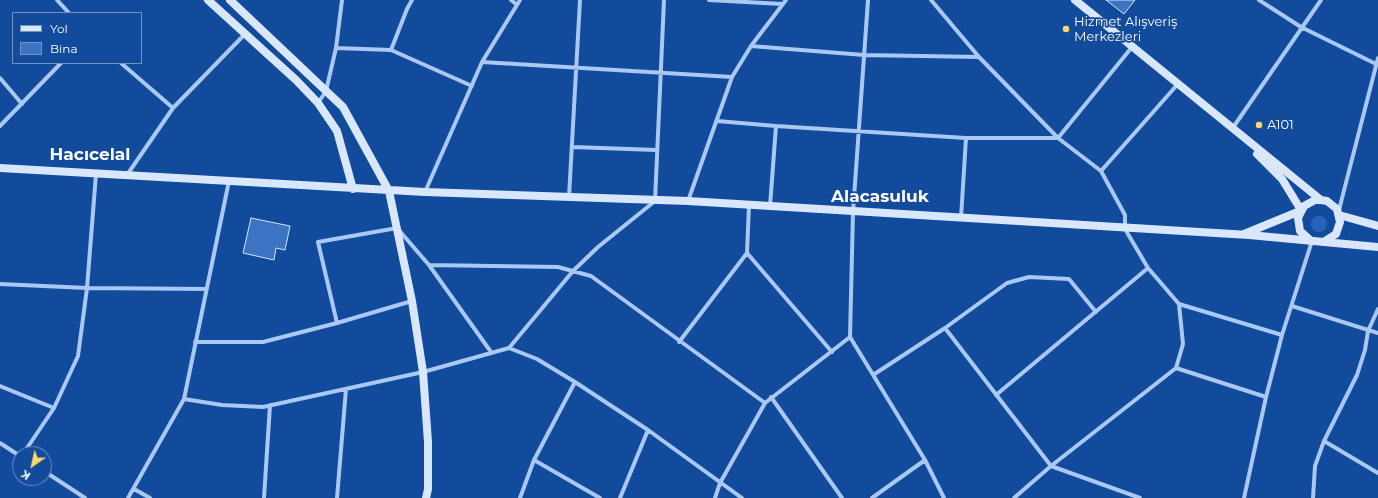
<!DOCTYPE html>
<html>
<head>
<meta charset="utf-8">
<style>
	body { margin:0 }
	#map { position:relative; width:1378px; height:498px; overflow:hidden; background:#134b9c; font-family:Montserrat,sans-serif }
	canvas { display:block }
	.legend { position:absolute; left:12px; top:12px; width:130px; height:52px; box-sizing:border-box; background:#134b9c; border:1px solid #7193c4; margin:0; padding:5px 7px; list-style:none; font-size:12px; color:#fff }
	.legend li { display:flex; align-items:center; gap:8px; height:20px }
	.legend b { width:20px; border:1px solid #7193c4 }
	.north { position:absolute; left:12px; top:446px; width:40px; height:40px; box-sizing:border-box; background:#134b9c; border:1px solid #7193c4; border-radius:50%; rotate:214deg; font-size:11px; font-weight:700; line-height:16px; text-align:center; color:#fff }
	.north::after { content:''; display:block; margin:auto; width:14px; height:18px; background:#ffd96b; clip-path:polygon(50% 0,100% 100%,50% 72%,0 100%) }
</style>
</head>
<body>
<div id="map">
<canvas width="1378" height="498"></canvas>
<ul class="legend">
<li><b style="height:5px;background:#d9e7fd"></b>Yol</li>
<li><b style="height:11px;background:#3c74c3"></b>Bina</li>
</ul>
<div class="north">K</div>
</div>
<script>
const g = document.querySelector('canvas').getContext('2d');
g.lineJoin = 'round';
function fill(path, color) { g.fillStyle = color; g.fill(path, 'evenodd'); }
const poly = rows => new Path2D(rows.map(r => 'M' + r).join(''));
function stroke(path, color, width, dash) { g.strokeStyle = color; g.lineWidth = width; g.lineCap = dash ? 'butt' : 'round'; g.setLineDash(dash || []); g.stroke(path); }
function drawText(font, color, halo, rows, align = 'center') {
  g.font = font + ' Montserrat,sans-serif'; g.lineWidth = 3.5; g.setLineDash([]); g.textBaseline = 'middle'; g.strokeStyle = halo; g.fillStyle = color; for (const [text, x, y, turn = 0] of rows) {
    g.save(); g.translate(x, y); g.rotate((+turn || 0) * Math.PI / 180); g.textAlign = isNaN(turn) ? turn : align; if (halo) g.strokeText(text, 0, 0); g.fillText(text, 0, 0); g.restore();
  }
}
const green = poly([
	'1311 224a8 8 0 1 1 16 0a8 8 0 1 1-16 0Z'
]);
const building = poly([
	[1106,0,1135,0,1124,14,1106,0],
	[251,218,290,226,285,250,276,248,274,260,243,253,251,218]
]);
const street = poly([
	[57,0,69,13],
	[511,0,516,4],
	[709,0,782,4],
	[868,0,853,212,850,337,925,460,944,498],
	[931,0,979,57,1058,138,1101,171,1125,215,1125,229,1148,268,1179,304,1183,344,1176,368],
	[1259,0,1301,27,1376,64],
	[751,46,864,55,979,57],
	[336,48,391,50,472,86],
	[391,50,407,9,412,0],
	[482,62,732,77],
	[121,63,173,108],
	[0,78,22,104],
	[318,103,326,91,336,48,342,0],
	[717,121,776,126,770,206],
	[0,126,61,63],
	[776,126,966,138,1058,138,1132,47],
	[1232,129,1321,0],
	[573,147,656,150],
	[1101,171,1177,85],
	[127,175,173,108,245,34],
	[425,192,482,62,520,0],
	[569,197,580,0],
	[688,201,732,77,751,46,786,0],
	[749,205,747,253,832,352],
	[1339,210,1378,58],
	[961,218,966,138],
	[429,265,558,267,591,276,765,403],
	[0,284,87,288,207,289],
	[1179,304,1282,335],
	[1292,306,1378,333],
	[337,323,318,242,397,228,429,265,491,352],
	[945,328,1051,466,1140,498],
	[195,342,263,342,337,323,412,301],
	[679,342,747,253],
	[509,348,573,271,598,247,655,201,664,0],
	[873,375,945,328,1007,283,1029,277,1069,279,1096,312],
	[0,386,54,408],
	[996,395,1148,268],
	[771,397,842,498],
	[184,399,222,405,263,407,423,372,509,348,537,359,575,382,648,430,742,498],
	[1324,441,1378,473],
	[0,443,20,456],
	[23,454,54,408,78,356,87,288,96,174],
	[534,460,600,498],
	[44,471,85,498],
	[134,489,150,498],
	[128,498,184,399,229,181],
	[264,498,270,405],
	[337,498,346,389],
	[520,498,534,460,575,382],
	[620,498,648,430],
	[715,498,720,483,765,403,850,337],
	[872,498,925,460],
	[1014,498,1051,466,1176,368,1266,397],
	[1244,498,1266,397,1282,335,1312,241],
	[1313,498,1315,466,1324,441,1357,375,1365,350,1368,331,1378,309]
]);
const secondary = poly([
	[208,0,296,80,318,103,337,131,353,189],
	[230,0,343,107,389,191,412,301,423,372,428,442,428,489,426,498],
	[1075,0,1321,200],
	[1257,154,1282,179,1301,210],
	[0,168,425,192,688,201,1249,235,1378,247],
	[1339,215,1378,226],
	[1244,234,1300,211],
	[1310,240,1300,231,1298,218,1304,206,1315,200,1321,200,1327,201,1337,209,1340,222,1336,234,1325,241]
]);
const markers = [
	[1066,29,4,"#ffd96b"],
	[1259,125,4,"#ffd96b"]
];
const poiNames = [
	["Hizmet Alışveriş",1074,22],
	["Merkezleri",1074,37],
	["A101",1267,125]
];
const districtNames = [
	["Hacıcelal",90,155],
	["Alacasuluk",880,197]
];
fill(green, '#2664ba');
fill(building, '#3c74c3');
stroke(building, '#d1e4fd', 1);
stroke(street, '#a9c8f4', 4);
stroke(secondary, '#d9e7fd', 8);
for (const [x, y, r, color] of markers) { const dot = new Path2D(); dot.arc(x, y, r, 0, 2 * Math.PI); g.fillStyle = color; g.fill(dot); stroke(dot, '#134b9c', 1.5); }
drawText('13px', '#fff', '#134b9c', poiNames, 'left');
drawText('bold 17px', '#fff', '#134b9c', districtNames);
</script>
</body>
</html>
